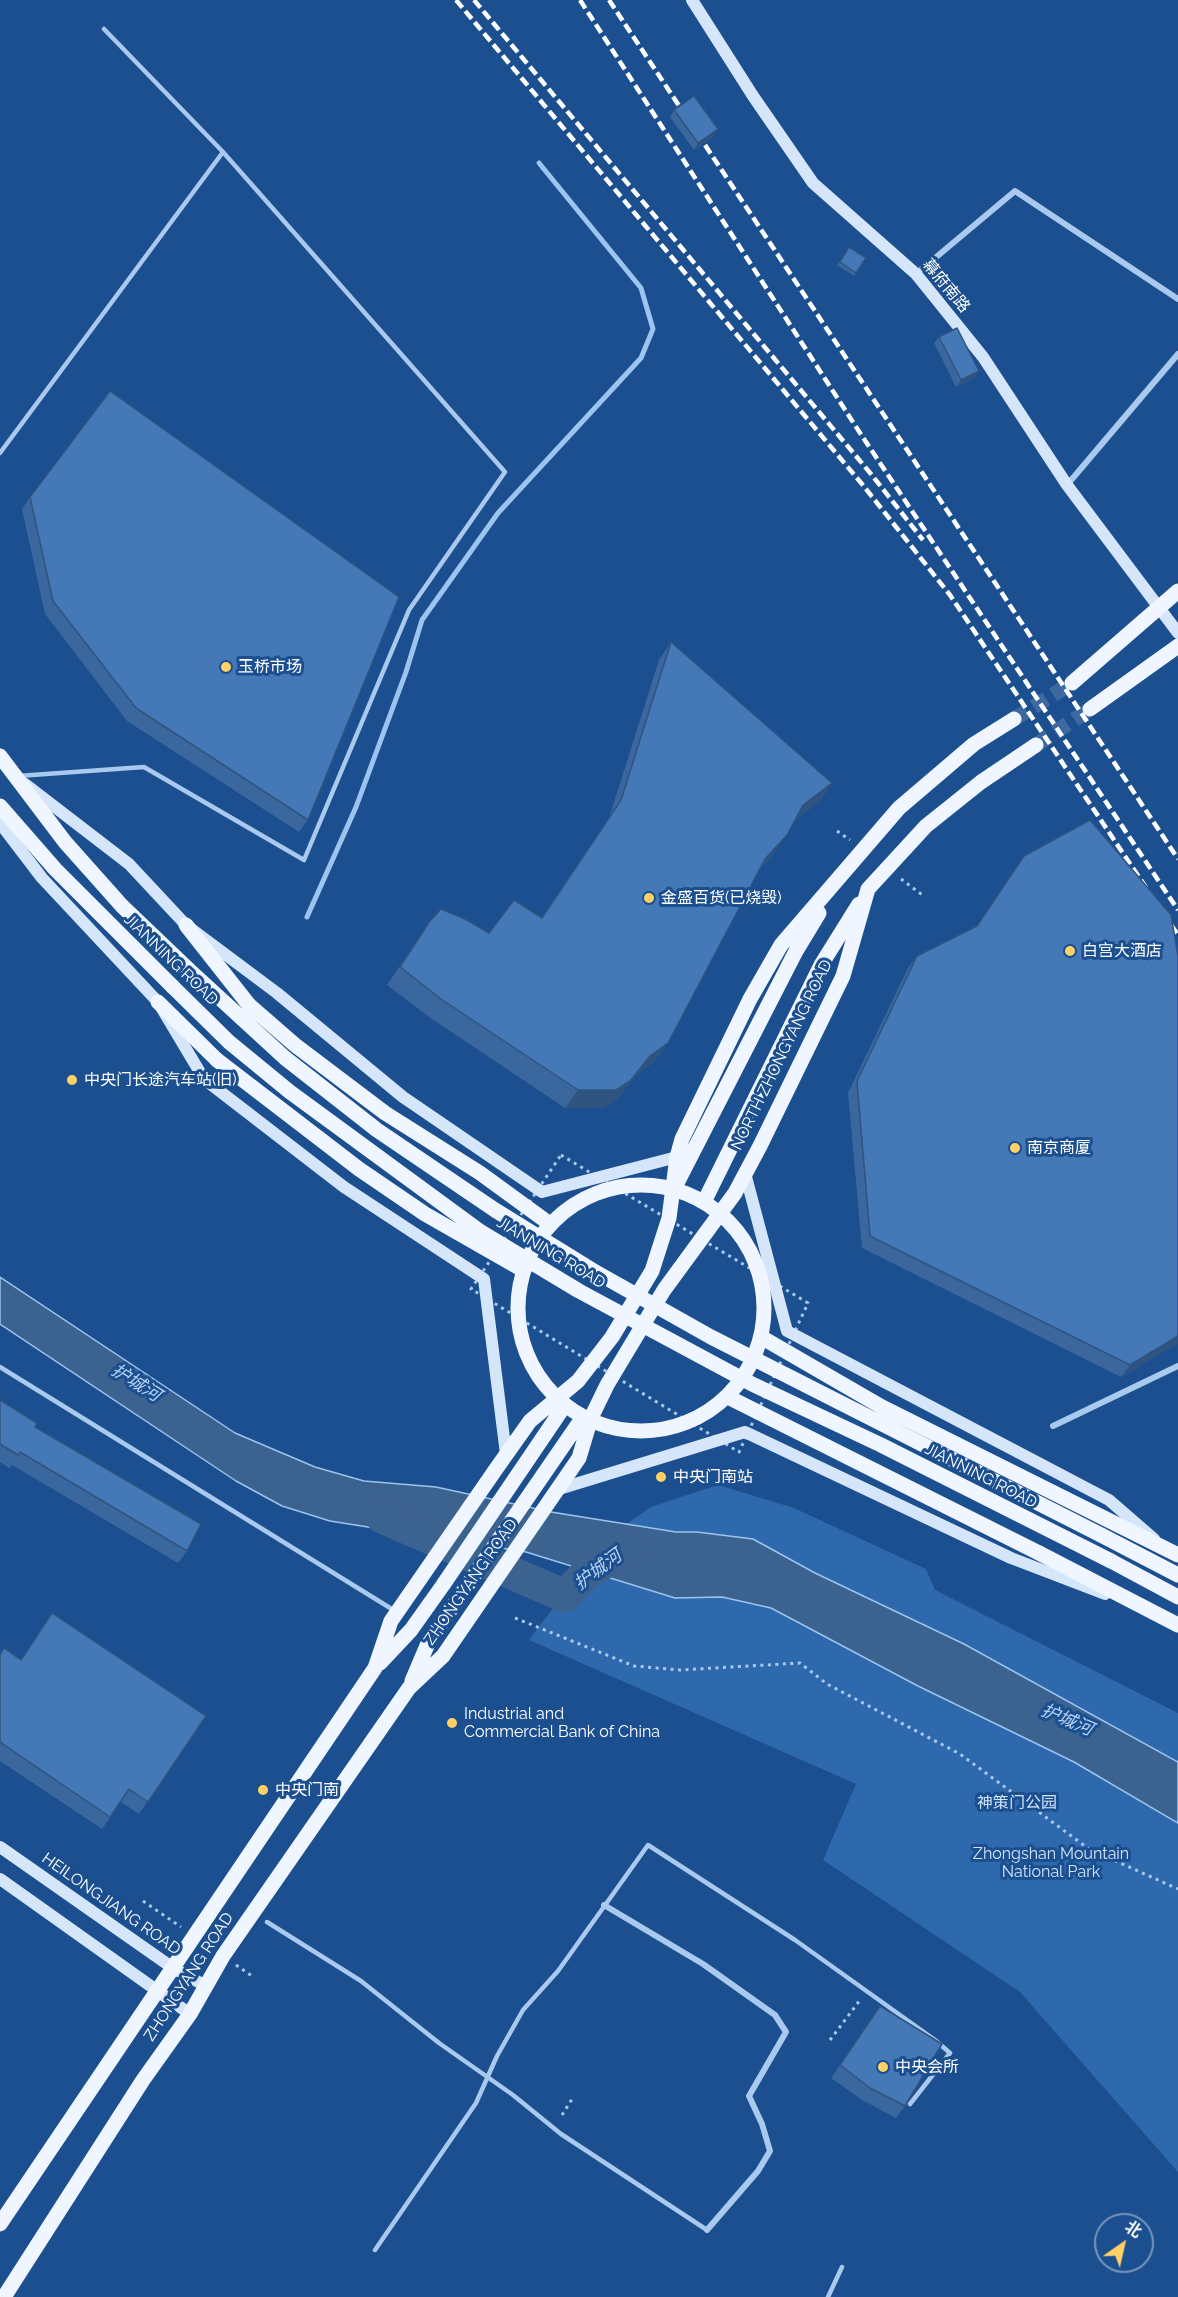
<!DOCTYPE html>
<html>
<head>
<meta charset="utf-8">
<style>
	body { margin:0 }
	#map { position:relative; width:1178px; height:2297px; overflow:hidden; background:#1b4f8f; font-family:Raleway,"Noto Sans SC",sans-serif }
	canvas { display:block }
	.north { position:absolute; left:1094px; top:2213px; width:60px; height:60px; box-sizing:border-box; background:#1b4f8f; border:2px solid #7695bc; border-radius:50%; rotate:34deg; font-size:16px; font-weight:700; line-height:24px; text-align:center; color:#fff }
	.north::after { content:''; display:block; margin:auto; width:21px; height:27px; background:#ffd166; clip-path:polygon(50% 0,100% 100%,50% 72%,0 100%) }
</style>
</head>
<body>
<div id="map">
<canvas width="1178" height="2297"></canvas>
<div class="north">北</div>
</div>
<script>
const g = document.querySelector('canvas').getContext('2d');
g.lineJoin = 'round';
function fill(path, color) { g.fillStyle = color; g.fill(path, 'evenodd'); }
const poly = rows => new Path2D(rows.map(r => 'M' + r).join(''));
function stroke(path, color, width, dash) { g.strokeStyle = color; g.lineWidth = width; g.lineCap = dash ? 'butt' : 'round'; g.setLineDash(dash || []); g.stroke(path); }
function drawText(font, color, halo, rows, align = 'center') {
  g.font = font + ' Raleway,"Noto Sans SC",sans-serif'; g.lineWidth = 6; g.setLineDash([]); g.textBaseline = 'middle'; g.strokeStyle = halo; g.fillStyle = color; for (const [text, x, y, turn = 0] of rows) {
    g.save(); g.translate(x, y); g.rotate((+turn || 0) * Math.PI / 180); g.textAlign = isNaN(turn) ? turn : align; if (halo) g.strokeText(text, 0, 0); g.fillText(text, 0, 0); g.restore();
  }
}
const green = poly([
	[718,1485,794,1508,926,1569,935,1590,1178,1713,1178,2172,1020,1992,823,1860,856,1784,529,1640,560,1599,559,1587,572,1582,591,1556,619,1529,651,1507]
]);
const water = poly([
	[0,1277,235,1433,315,1467,364,1481,436,1487,551,1512,676,1532,697,1532,753,1539,815,1573,964,1644,1178,1762,1178,1823,1074,1762,918,1686,771,1608,722,1597,675,1598,526,1552,330,1521,282,1506,236,1481,0,1324,0,1277]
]);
const stream = poly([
	[307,917,356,807,406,672,422,620,498,513,641,358,653,329,641,288,539,163]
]);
const river = poly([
	[382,1517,565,1596,586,1574,627,1548]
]);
const primaryTunnel = poly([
	[1014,719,1072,683],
	[1036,745,1090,709]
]);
const path = poly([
	[837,831,850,840],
	[901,879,925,897],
	[561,1155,808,1303,739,1452,471,1289,561,1155],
	[515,1618,634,1666,680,1670,800,1663,827,1684,960,1754,1089,1849,1178,1889],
	[143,1901,181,1927],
	[236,1965,252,1976],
	[830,2040,860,2000],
	[562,2115,574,2096]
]);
const lane = poly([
	[0,453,223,152],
	[18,776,144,767,304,860,409,610,505,472,223,152,104,29],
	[0,1367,395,1611],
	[267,1922,361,1981,439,2043,513,2095,561,2134,707,2230],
	[375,2250,476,2103,497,2056,523,2010,558,1971,648,1845,795,1940,935,2040,950,2053,910,2104],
	[828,2297,842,2267]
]);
const street = poly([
	[916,274,1015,191,1178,299],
	[1067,485,1178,354],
	[1053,1426,1178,1366],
	[604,1905,703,1964,775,2015,786,2032,749,2096,762,2124,770,2151,758,2171,707,2230]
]);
const secondary = poly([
	[692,0,753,96,813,183,916,274,983,357,1067,485,1178,633],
	[25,784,129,864,186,925,277,993,403,1097,542,1192,677,1157],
	[0,823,42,878,158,1002,204,1079,344,1187,484,1279,506,1454],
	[745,1173,787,1331,1109,1500,1154,1539],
	[559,1489,745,1432,1011,1558,1105,1594],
	[0,1847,173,1968,204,1985],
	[0,1879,190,2014]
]);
const primary = poly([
	[1072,683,1178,591],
	[1090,709,1178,646],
	[0,756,65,842,122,906,188,969],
	[0,806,55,869,173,987],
	[186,925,249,1005],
	[158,1002,217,1060],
	[677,1183,796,951,819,913],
	[704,1202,821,965,859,904],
	[1064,1498,1178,1555],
	[1101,1535,1178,1575],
	[1039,1553,1178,1625],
	[1111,1561,1178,1597],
	[380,1663,411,1630,443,1585,565,1405],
	[412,1681,429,1641,583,1417],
	[0,2224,375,1668,391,1621,496,1469,530,1421,578,1381,612,1337,652,1271,669,1218,677,1157,682,1139,750,999,781,945,899,808,974,744,1014,719],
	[4,2297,143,2080,190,2014,223,1956,409,1688,443,1656,579,1458,591,1418,607,1385,664,1290,735,1193,760,1146,843,976,868,889,926,826,981,782,1036,745]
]);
const rail = poly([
	[456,0,862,484,950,595,1151,895],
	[474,0,871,474,923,540],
	[580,0,862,436,1178,910],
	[609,0,1178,859],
	[1163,913,1178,935]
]);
const primaryBridge = poly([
	[188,969,285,1058,377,1130,495,1210,592,1270,711,1337,1101,1535],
	[173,987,229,1042,290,1092,481,1232,579,1291,752,1384,881,1445,1111,1561],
	[249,1005,295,1045,385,1113,480,1173,550,1224],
	[217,1060,359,1169,425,1214,523,1270],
	'518 1308a123 123 0 1 1 246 0a123 123 0 1 1-246 0Z',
	[761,1337,882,1407,1064,1498],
	[728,1397,1039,1553]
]);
const wall = poly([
	[674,110,718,129,714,136,694,150,670,117],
	[849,247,866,258,854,276,837,265],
	[939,337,979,371,974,378,956,387,934,343],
	[30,497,308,820,299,832,127,721,45,614,22,509],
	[671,642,832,783,820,801,795,820,774,853,760,869,655,1061,637,1074,617,1099,603,1108,565,1108,429,1017,387,985,430,921,489,933,542,917,609,818,659,660],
	[917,956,1178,956,1178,1343,1121,1377,862,1248,848,1093,908,968],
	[0,1400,35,1427,187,1551,178,1563,12,1465,9,1468,0,1462],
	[0,1654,20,1659,206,1716,139,1814,121,1802,102,1829,0,1761],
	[880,2006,905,2106,896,2118,862,2100,831,2078]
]);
const shadedWall = poly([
	[718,129,714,136,694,150,698,143],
	[979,371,974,378,956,387,961,380],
	[832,783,820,801,791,823,803,805],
	[787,835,774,853,752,877,765,859],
	[668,1043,655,1061,637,1074,617,1099,603,1108,565,1108,578,1090,650,1056],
	[1178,1336,1178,1343,1121,1377,1130,1365]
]);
const building = poly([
	[694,96,718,129,698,143,674,110,694,96],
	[849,247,866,258,856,273,840,262,849,247],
	[957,328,979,371,961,380,939,337,957,328],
	[110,391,399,597,308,820,136,708,53,601,30,497,110,391],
	[671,642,832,783,803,805,787,835,765,859,668,1043,650,1056,630,1081,616,1090,578,1090,441,999,400,967,430,921,441,909,465,919,489,933,514,900,542,918,621,800,671,642],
	[1090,820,1171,915,1178,956,1178,1336,1130,1365,870,1236,857,1081,917,956,977,926,1024,856,1090,820],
	[0,1400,37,1423,35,1427,201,1524,187,1551,20,1452,18,1455,0,1444,0,1400],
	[52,1613,206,1716,148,1802,129,1789,110,1817,0,1742,0,1654,4,1648,21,1660,52,1613],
	[880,2006,942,2044,905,2106,870,2088,840,2065,880,2006]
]);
const markers = [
	[226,667,6,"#ffd166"],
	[649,898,6,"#ffd166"],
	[1070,951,6,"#ffd166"],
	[72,1080,6,"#ffd166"],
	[1015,1148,6,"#ffd166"],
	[661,1477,6,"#ffd166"],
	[452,1723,6,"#ffd166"],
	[263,1790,6,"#ffd166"],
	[883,2067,6,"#ffd166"]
];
const streetNames = [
	["幕府南路",946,286,50],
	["JIANNING ROAD",171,960,44],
	["NORTH ZHONGYANG ROAD",782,1055,-64],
	["JIANNING ROAD",551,1253,31],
	["JIANNING ROAD",981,1476,27],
	["ZHONGYANG ROAD",471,1582,-55],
	["HEILONGJIANG ROAD",111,1904,35],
	["ZHONGYANG ROAD",189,1977,-57]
];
const poiNames = [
	["玉桥市场",238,667],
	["金盛百货(已烧毁)",661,898],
	["白宫大酒店",1082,951],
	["中央门长途汽车站(旧)",84,1080],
	["南京商厦",1027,1148],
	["中央门南站",673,1477],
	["Industrial and",464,1714],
	["Commercial Bank of China",464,1732],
	["中央门南",275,1790],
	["中央会所",895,2067]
];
const parkNames = [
	["神策门公园",1017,1803],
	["Zhongshan Mountain",1051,1854],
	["National Park",1051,1872]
];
const waterNames = [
	["护城河",136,1383,32],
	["护城河",598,1570,-37],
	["护城河",1067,1720,23]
];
fill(green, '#2e69ad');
fill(water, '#3c6290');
stroke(water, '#9cc4f0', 1.5);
stroke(stream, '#9cc4f0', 5);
stroke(river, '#3c6290', 33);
stroke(primaryTunnel, '#3d69a0', 15, [15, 8]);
stroke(path, '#a9c9ee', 3, [3, 4.5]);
stroke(lane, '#a9c9ee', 4.5);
stroke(street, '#a9c9ee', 6);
stroke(secondary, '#d6e6fa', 12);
stroke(primary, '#f0f6ff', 15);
stroke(rail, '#fff', 4.5, [10, 4.5]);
stroke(primaryBridge, '#f0f6ff', 15);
fill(wall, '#3a679d');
fill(shadedWall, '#305480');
fill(building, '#4478b7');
stroke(building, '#305480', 1.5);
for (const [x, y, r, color] of markers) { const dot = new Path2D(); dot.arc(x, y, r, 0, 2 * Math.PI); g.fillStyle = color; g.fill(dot); stroke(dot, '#1b4f8f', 2); }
drawText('16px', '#fff', '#1b4f8f', streetNames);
drawText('16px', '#fff', '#1b4f8f', poiNames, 'left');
drawText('16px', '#cfe3fa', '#1b4f8f', parkNames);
drawText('italic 18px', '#b5d3f5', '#1b4f8f', waterNames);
</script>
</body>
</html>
